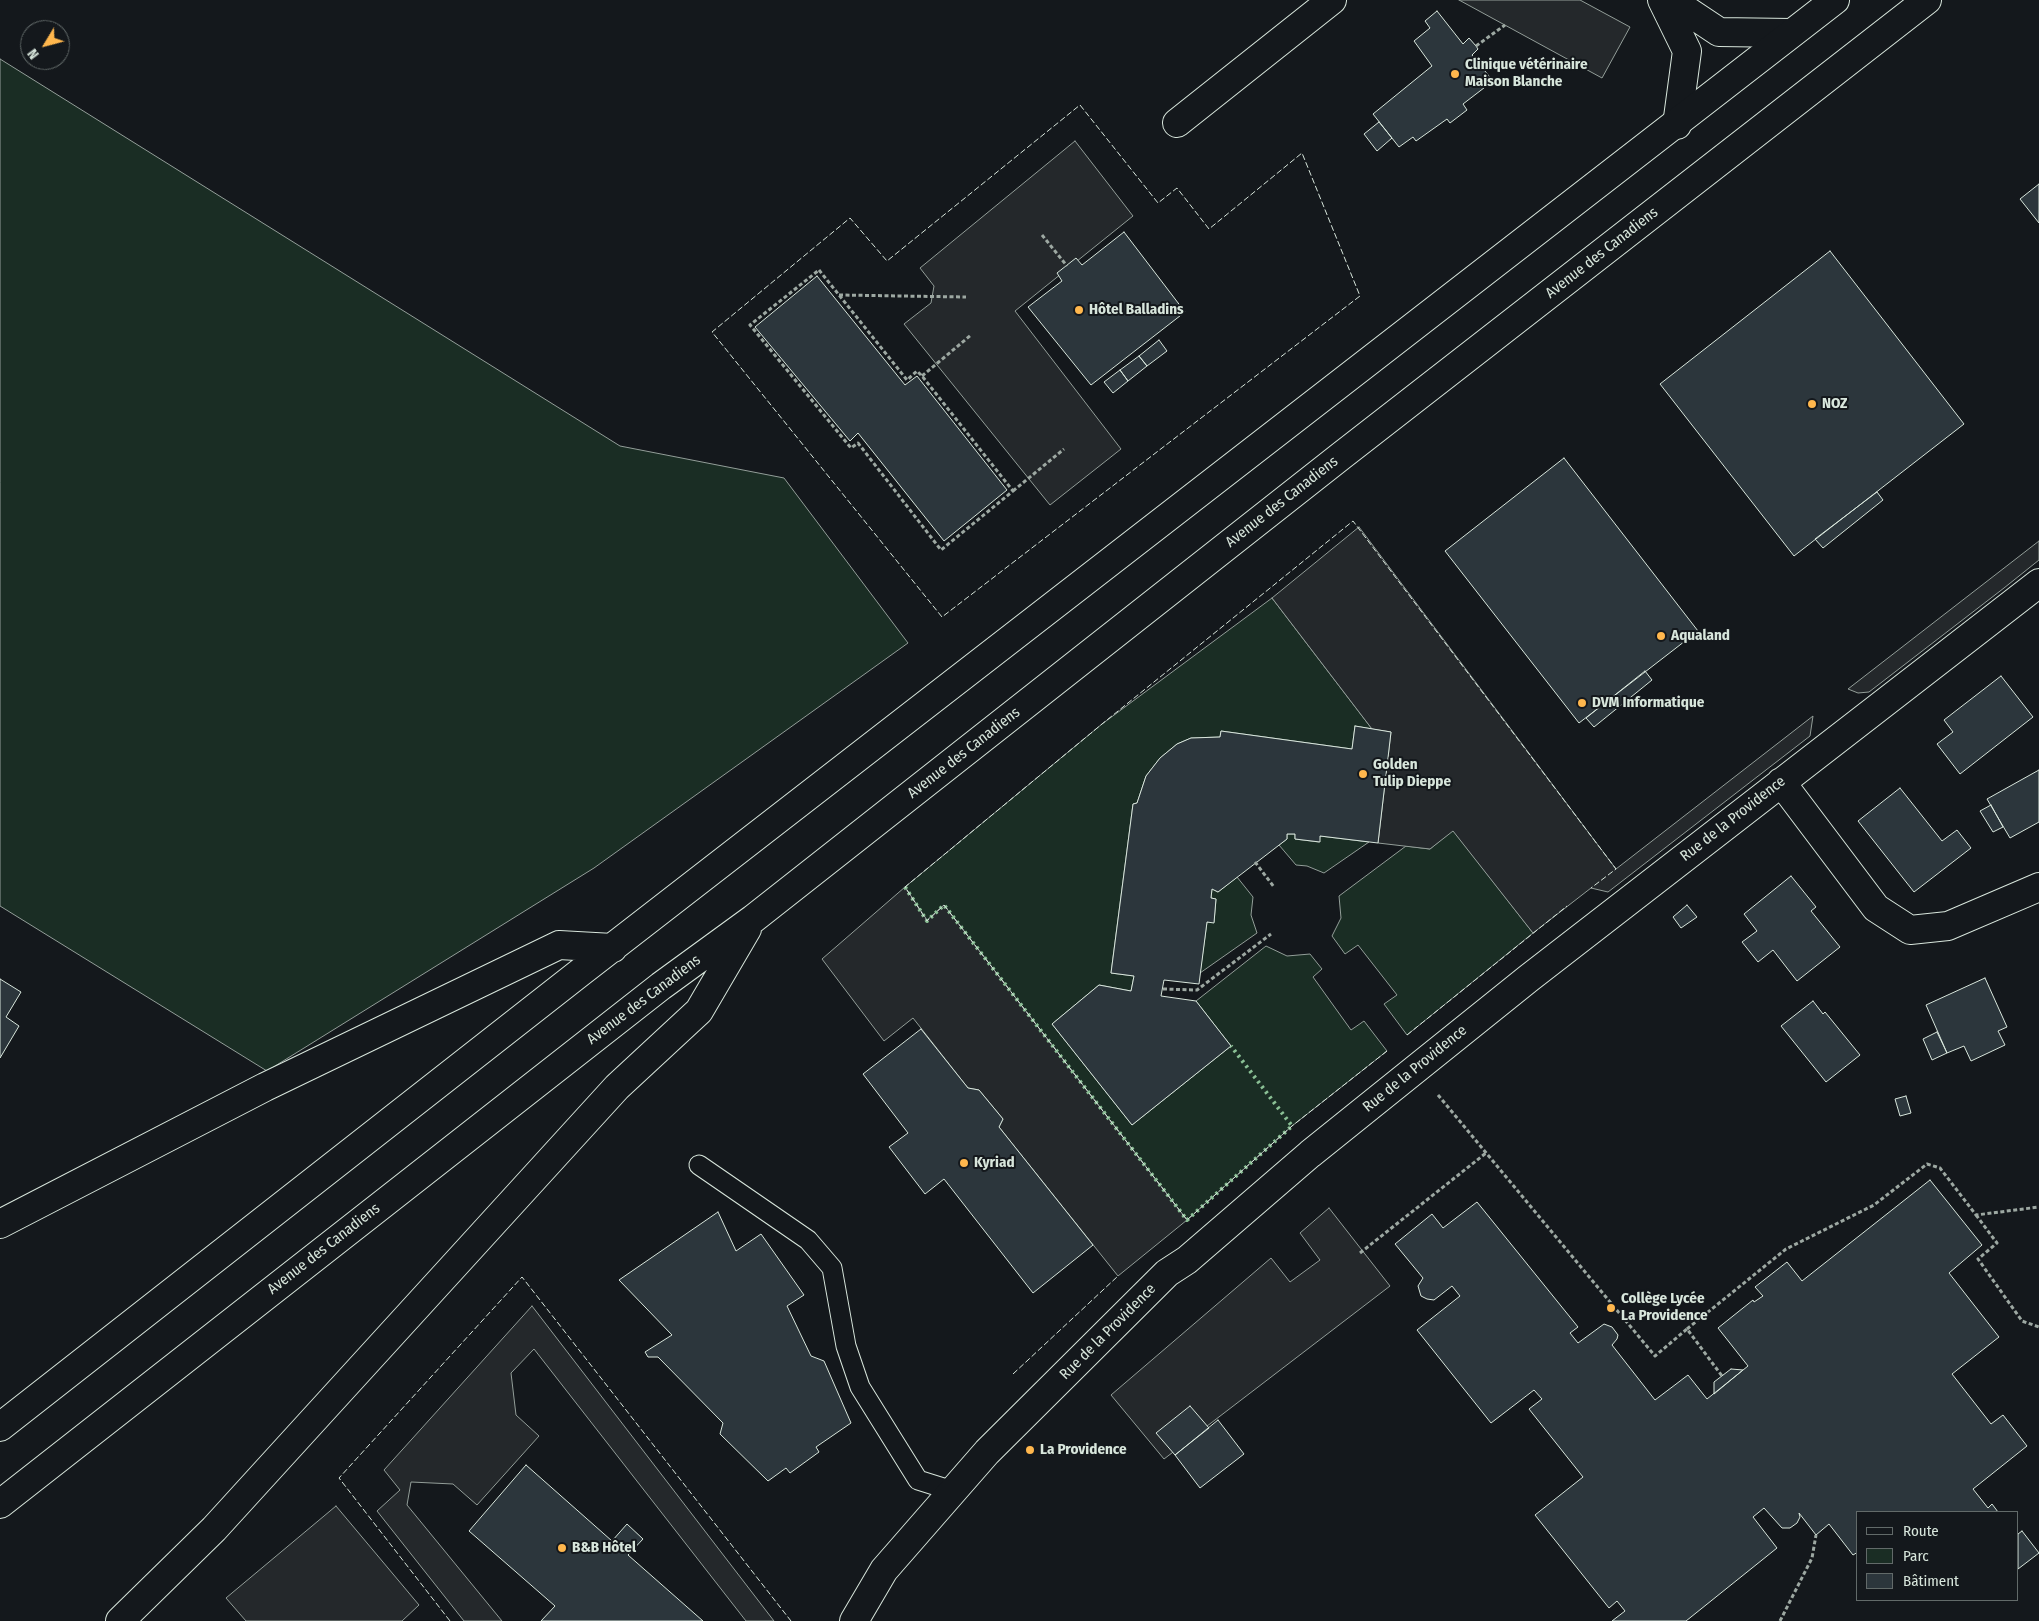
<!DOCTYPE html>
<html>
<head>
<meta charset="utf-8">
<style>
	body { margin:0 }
	#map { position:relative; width:2039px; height:1621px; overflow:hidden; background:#14181c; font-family:"Fira Sans Condensed",sans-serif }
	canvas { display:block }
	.legend { position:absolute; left:1856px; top:1511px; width:162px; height:90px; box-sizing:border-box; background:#14181c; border:1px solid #626a69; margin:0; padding:6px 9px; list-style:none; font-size:15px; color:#d8e6dc }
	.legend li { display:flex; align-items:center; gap:10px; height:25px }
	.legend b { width:25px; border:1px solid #626a69 }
	.north { position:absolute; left:20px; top:20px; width:50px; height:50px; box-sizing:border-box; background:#14181c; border:1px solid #626a69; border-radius:50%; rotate:233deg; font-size:14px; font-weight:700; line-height:20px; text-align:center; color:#d8e6dc }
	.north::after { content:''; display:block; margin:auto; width:18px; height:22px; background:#ffb74d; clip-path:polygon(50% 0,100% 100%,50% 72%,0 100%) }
</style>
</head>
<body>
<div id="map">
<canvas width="2039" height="1621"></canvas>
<ul class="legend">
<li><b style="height:6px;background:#14181c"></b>Route</li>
<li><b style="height:14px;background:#1a2d24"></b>Parc</li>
<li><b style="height:14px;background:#2c363c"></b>Bâtiment</li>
</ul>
<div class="north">N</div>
</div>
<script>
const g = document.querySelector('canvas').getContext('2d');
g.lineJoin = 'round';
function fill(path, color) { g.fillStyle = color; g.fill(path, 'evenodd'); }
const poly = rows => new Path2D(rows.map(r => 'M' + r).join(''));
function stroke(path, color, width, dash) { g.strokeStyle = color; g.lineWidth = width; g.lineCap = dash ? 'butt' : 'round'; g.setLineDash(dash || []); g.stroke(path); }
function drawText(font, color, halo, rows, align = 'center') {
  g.font = font + ' "Fira Sans Condensed",sans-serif'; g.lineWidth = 4; g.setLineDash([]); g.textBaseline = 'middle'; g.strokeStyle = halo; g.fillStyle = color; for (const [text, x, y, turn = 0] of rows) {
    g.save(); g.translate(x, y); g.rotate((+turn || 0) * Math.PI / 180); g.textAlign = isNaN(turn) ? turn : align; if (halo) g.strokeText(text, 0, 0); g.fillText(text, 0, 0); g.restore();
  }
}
const green = poly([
	[0,59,620,446,784,478,908,643,594,868,267,1071,0,906,0,59],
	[1272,598,1372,729,1355,726,1352,749,1221,731,1220,737,1191,738,1177,744,1160,758,1146,776,1137,803,1133,804,1111,973,1134,976,1131,991,1099,985,1052,1024,1132,1125,1231,1046,1196,1001,1266,946,1287,956,1310,954,1322,969,1313,977,1351,1030,1364,1021,1387,1051,1292,1126,1187,1220,944,905,927,921,905,887,1102,724,1272,598],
	[1453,830,1533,933,1407,1035,1384,1004,1397,995,1358,945,1345,954,1332,936,1341,918,1339,896,1406,846,1430,849,1453,830],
	[1287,834,1295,834,1295,839,1319,842,1320,836,1369,842,1324,873,1307,866,1296,865,1279,845,1287,839,1287,834],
	[1237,877,1253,897,1251,915,1257,933,1200,973,1207,922,1214,922,1216,899,1211,898,1212,889,1218,892,1237,877]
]);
const parking = poly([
	[1459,0,1580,0,1630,27,1602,78,1459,0],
	[1075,141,1133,216,1015,311,1121,449,1050,505,904,324,931,303,934,286,920,268,1075,141],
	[1359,527,1616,869,1813,716,1810,736,1608,892,1591,888,1533,933,1453,831,1430,849,1378,843,1391,732,1372,729,1272,598,1359,527],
	[2039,541,2039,560,2004,588,1869,692,1858,693,1848,689,2039,541],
	[905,887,927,920,944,905,1187,1220,1118,1276,999,1127,1003,1119,979,1090,968,1088,913,1018,884,1041,822,959,905,887],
	[1329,1208,1390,1286,1164,1459,1111,1395,1271,1258,1290,1282,1320,1260,1300,1233,1329,1208],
	[532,1306,774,1621,746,1621,534,1349,511,1373,516,1415,539,1436,477,1505,453,1484,411,1482,407,1505,502,1621,464,1621,377,1511,400,1490,384,1470,532,1306],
	[336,1506,419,1605,402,1621,246,1621,226,1598,336,1506]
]);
const building = poly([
	[1437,11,1463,44,1469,38,1476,46,1478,49,1472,55,1493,81,1463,104,1467,110,1450,123,1447,119,1416,141,1413,137,1399,147,1373,114,1432,66,1414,41,1430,28,1425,21,1437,11],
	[1379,122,1392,138,1377,151,1364,134,1379,122],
	[2039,184,2039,223,2020,199,2039,184],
	[1124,232,1185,312,1091,385,1028,307,1062,281,1057,273,1076,258,1082,265,1124,232],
	[1830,251,1964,424,1794,556,1660,384,1830,251],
	[817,276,905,385,917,376,1007,490,944,541,858,433,850,441,755,327,817,276],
	[1159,340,1167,351,1147,366,1139,356,1159,340],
	[1139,356,1147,366,1128,381,1120,370,1139,356],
	[1120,370,1128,381,1113,393,1104,382,1120,370],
	[1564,458,1698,631,1579,723,1445,551,1564,458],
	[1877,492,1883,500,1823,548,1815,539,1877,492],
	[1645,671,1652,680,1594,727,1586,718,1645,671],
	[2001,676,2033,717,1960,774,1937,744,1953,732,1944,720,2001,676],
	[1355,726,1391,732,1378,843,1320,836,1320,842,1295,839,1295,834,1287,834,1287,839,1218,892,1212,889,1211,898,1216,899,1214,923,1207,922,1199,984,1164,980,1161,996,1196,1001,1231,1046,1132,1125,1052,1024,1099,985,1131,991,1134,976,1111,973,1133,804,1137,803,1146,776,1160,758,1177,744,1191,738,1220,737,1221,731,1352,749,1355,726],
	[2039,770,2039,822,2010,838,1987,799,2039,770],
	[1900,788,1942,841,1957,830,1971,848,1914,892,1858,821,1900,788],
	[1991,805,2003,827,1993,832,1980,811,1991,805],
	[1791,876,1816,907,1811,911,1840,947,1797,981,1773,950,1758,962,1742,942,1757,931,1744,914,1791,876],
	[1687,905,1697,917,1681,928,1673,917,1687,905],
	[1985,978,2007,1027,1998,1031,2005,1045,1971,1061,1964,1046,1947,1053,1926,1005,1985,978],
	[0,979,21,992,6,1017,19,1026,0,1058,0,979],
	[1813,1001,1823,1014,1825,1012,1860,1055,1826,1082,1781,1026,1813,1001],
	[921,1029,968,1088,979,1090,1003,1119,999,1127,1093,1245,1033,1293,944,1179,925,1194,889,1147,908,1133,863,1074,921,1029],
	[1937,1032,1947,1053,1932,1060,1923,1039,1937,1032],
	[1906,1096,1911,1113,1900,1116,1895,1099,1906,1096],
	[1930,1180,1982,1245,1949,1273,1999,1337,1952,1374,1991,1424,2003,1415,2027,1446,1973,1489,1988,1508,1992,1504,1998,1512,1858,1512,1858,1552,1853,1555,1829,1524,1816,1535,1799,1513,1800,1517,1797,1523,1790,1528,1782,1528,1764,1508,1753,1517,1777,1548,1686,1621,1612,1621,1625,1611,1617,1601,1609,1608,1535,1515,1583,1477,1529,1409,1542,1399,1534,1390,1491,1423,1417,1330,1460,1296,1452,1286,1434,1300,1427,1299,1421,1296,1418,1286,1423,1278,1395,1244,1432,1214,1443,1228,1477,1202,1578,1327,1570,1333,1578,1343,1604,1324,1612,1327,1618,1335,1617,1339,1612,1345,1655,1400,1688,1375,1707,1399,1748,1366,1718,1328,1753,1300,1754,1302,1763,1296,1755,1287,1787,1262,1802,1281,1930,1180],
	[718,1212,736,1251,761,1234,804,1295,787,1306,811,1356,824,1361,851,1423,816,1447,819,1452,790,1473,786,1468,768,1481,720,1434,723,1423,658,1357,648,1357,645,1352,672,1335,619,1280,718,1212],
	[1731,1369,1743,1370,1714,1394,1714,1382,1731,1369],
	[1190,1406,1209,1428,1175,1455,1156,1433,1190,1406],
	[1218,1420,1244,1454,1200,1488,1175,1455,1218,1420],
	[526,1465,612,1541,627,1524,643,1539,628,1555,703,1621,541,1621,555,1606,469,1531,526,1465],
	[2022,1531,2039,1553,2018,1569,2018,1534,2022,1531]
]);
const path = poly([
	[1476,46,1505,25],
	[1042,235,1067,266],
	[819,270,907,380,917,371,922,376,1013,491,941,550,858,443,851,448,750,325,819,270],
	[839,295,966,297],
	[922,376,971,335],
	[1013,491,1064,449],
	[1255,862,1274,887],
	[1163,989,1197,990,1271,934],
	[1438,1095,1655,1356,1687,1329,1722,1376],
	[1976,1215,1997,1243,1978,1259,2022,1321,2039,1327],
	[1360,1253,1486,1153],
	[1687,1329,1786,1249,1874,1205,1927,1164,1940,1168,1976,1215,2039,1207],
	[1780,1621,1812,1558,1816,1535]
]);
const service = poly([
	[699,1165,808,1240,832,1268,846,1346,860,1387,918,1480,953,1491]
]);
const minor = poly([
	[1662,0,1687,51,1677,125],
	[1671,0,1719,32,1791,33],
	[1177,123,1332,0],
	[1781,782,1876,908,1910,930,1948,926,2039,887],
	[854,1621,884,1570,987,1452,1167,1273,1187,1260,1310,1154,1529,978,2039,583]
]);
const primary = poly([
	[0,1224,265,1087,559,945,613,948],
	[0,1427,582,971,1835,0],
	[0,1504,661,986,753,919,1341,456,1927,0],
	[120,1621,214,1529,617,1087,699,1011,747,929]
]);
const hedge = poly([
	[905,887,927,921,944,905,1187,1220,1292,1126,1231,1046]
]);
const fence = poly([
	[1080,105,1158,203,1177,188,1209,229,1302,153,1360,296,942,617,712,332,850,218,887,261,1080,105],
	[1407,1035,1567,906],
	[1387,1051,1292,1126,1187,1220,944,905,927,921,905,887,1102,724,1353,521,1616,869,1591,888],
	[1013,1374,1118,1276],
	[450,1621,339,1478,522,1277,791,1621]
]);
const markers = [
	[1455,74,5,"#ffb74d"],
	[1079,310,5,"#ffb74d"],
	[1812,404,5,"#ffb74d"],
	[1661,636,5,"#ffb74d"],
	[1582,703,5,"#ffb74d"],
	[1363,774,5,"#ffb74d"],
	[964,1163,5,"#ffb74d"],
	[1611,1308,5,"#ffb74d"],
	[1030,1450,5,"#ffb74d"],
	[562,1548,5,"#ffb74d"]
];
const poiNames = [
	["Clinique vétérinaire",1465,65],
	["Maison Blanche",1465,82],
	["Hôtel Balladins",1089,310],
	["NOZ",1822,404],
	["Aqualand",1671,636],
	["DVM Informatique",1592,703],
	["Golden",1373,765],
	["Tulip Dieppe",1373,782],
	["Kyriad",974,1163],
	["Collège Lycée",1621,1299],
	["La Providence",1621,1316],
	["La Providence",1040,1450],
	["B&B Hôtel",572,1548]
];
const streetNames = [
	["Avenue des Canadiens",1602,253,-38],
	["Avenue des Canadiens",1282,502,-38],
	["Avenue des Canadiens",964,753,-38],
	["Rue de la Providence",1733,819,-38],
	["Avenue des Canadiens",644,1000,-37],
	["Rue de la Providence",1415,1069,-39],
	["Avenue des Canadiens",324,1249,-38],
	["Rue de la Providence",1108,1332,-45]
];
fill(green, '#1a2d24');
stroke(green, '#939e99', 1);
fill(parking, '#24282b');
stroke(parking, '#939e99', 1);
fill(building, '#2c363c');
stroke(building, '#d8e6dc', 1);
stroke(service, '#d8e6dc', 21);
stroke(minor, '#d8e6dc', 30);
stroke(primary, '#d8e6dc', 30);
stroke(path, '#9da8a2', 3, [4, 2.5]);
stroke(service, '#14181c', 19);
stroke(minor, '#14181c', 28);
stroke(primary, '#14181c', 28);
stroke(hedge, '#8ac095', 4, [2.5, 4]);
stroke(fence, '#d8e6dc', 1, [6, 2.5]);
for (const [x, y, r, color] of markers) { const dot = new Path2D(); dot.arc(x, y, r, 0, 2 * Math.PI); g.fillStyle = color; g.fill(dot); stroke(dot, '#14181c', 2); }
drawText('bold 15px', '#d8e6dc', '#14181c', poiNames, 'left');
drawText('15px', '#d8e6dc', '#14181c', streetNames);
</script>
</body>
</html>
